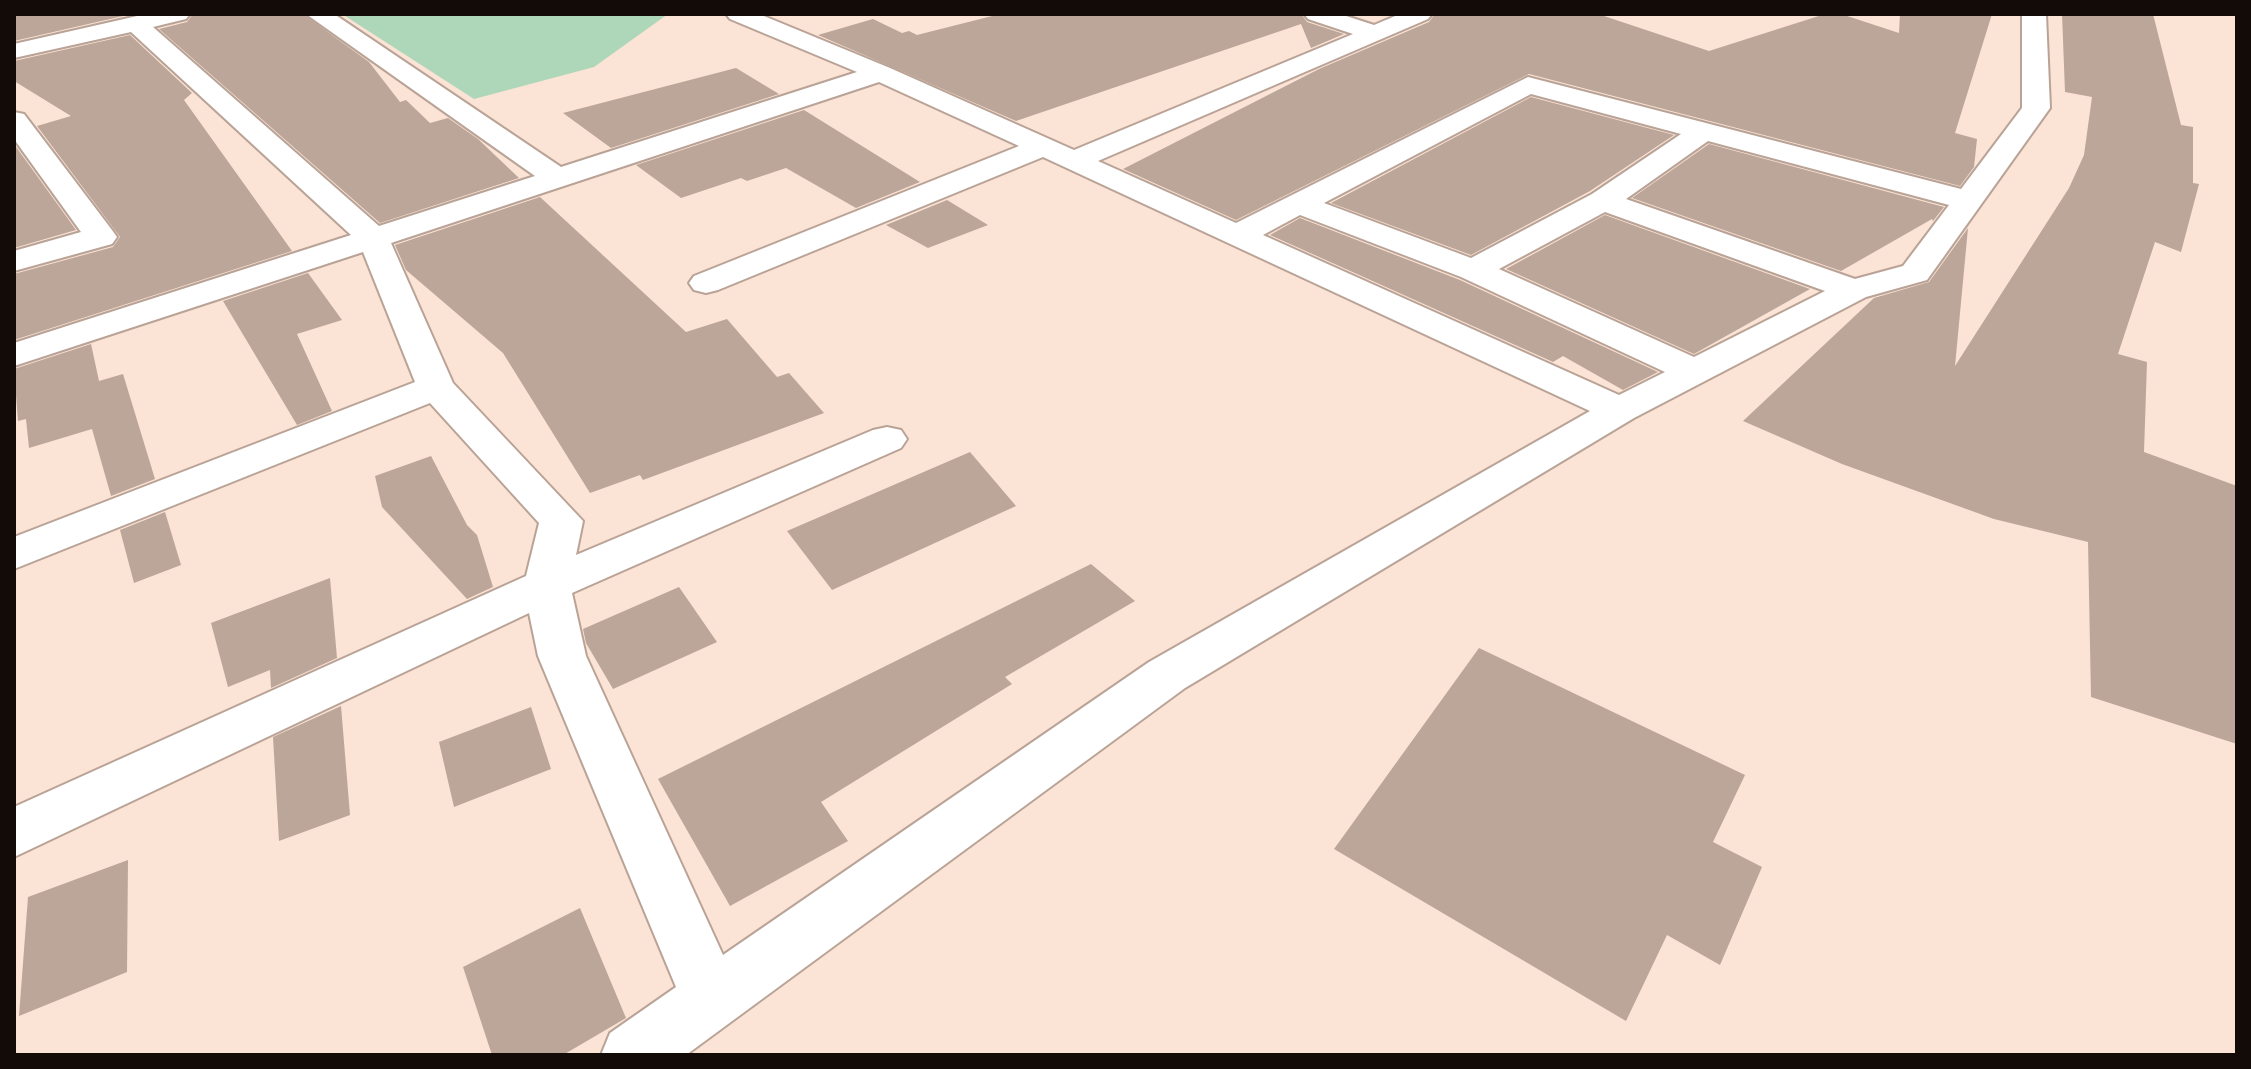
<!DOCTYPE html>
<html>
<head>
<meta charset="utf-8">
<style>
	body { margin:0 }
	#map { position:relative; width:2251px; height:1069px; overflow:hidden; background:#fbe3d5; font-family:Georgia,serif }
	canvas { display:block }
	.frame { position:absolute; inset:0; border:16px solid #120b07; pointer-events:none }
</style>
</head>
<body>
<div id="map">
<canvas width="2251" height="1069"></canvas>
<div class="frame"></div>
</div>
<script>
const g = document.querySelector('canvas').getContext('2d');
g.lineJoin = 'round';
function fill(path, color) { g.fillStyle = color; g.fill(path, 'evenodd'); }
const poly = rows => new Path2D(rows.map(r => 'M' + r).join(''));
function stroke(path, color, width, dash) { g.strokeStyle = color; g.lineWidth = width; g.lineCap = dash ? 'butt' : 'round'; g.setLineDash(dash || []); g.stroke(path); }
const green = poly([
	[342,14,668,14,594,67,474,99]
]);
const building = poly([
	[14,14,132,14,14,41],
	[193,14,303,14,369,62,400,102,406,100,430,123,448,118,478,139,519,178,380,223,159,29,187,22],
	[1000,14,1301,14,1307,22,1344,34,1311,48,1301,24,1016,121,818,35,873,19,902,33,909,31,917,35],
	[1435,14,1598,14,1709,51,1825,14,1841,14,1899,33,1900,14,1992,14,1955,133,1977,139,1974,167,1960,186,1529,74,1236,220,1123,169,1319,69,1429,22],
	[2062,14,2153,14,2181,125,2193,127,2193,183,2199,184,2181,252,2155,242,2118,354,2147,362,2144,452,2237,486,2237,744,2091,697,2088,542,1994,519,1842,464,1743,421,1874,298,1929,282,1968,228,1955,366,2069,188,2084,155,2092,97,2065,92],
	[130,35,192,93,184,100,292,251,14,340,14,274,113,247,120,237,37,126,71,116,14,81,14,61],
	[736,68,779,94,611,148,563,113],
	[1531,97,1674,135,1590,191,1471,255,1331,203],
	[804,110,920,182,856,208,786,168,747,181,741,178,681,198,636,165],
	[14,144,76,230,14,248],
	[1709,144,1944,207,1933,221,1932,219,1841,271,1632,198],
	[540,197,686,332,727,319,777,377,789,373,824,413,643,480,640,475,590,493,503,353,406,270,395,245],
	[947,200,988,225,928,248,886,225],
	[1605,215,1810,289,1694,354,1506,269],
	[1300,218,1460,280,1658,372,1623,390,1563,356,1553,362,1270,235],
	[308,273,342,320,297,334,332,411,297,425,223,301],
	[91,344,99,381,123,374,155,479,111,496,92,429,29,448,26,419,18,421,14,369],
	[970,452,1016,506,832,590,787,531],
	[431,456,467,525,477,535,493,587,467,599,382,507,375,476],
	[165,512,181,565,134,583,120,530],
	[1091,564,1135,601,1005,677,1012,684,821,802,848,841,730,906,658,779],
	[330,578,337,658,271,688,270,670,228,687,211,623],
	[679,587,717,642,613,689,586,643,583,629],
	[1479,648,1745,775,1713,842,1762,867,1720,965,1667,935,1626,1021,1334,849],
	[341,706,350,815,279,841,273,737],
	[531,707,551,769,454,807,439,742],
	[128,860,127,972,19,1016,28,897],
	[580,908,626,1018,563,1055,492,1055,463,967]
]);
const minor = poly([
	[146,14,190,14,186,19,153,27,379,226,535,176,306,14,334,14,561,167,857,72,730,19,726,14,759,14,890,68,1074,150,1353,34,1308,19,1304,14,1340,14,1374,25,1400,14,1432,14,1428,19,1098,161,1236,223,1528,77,1961,189,2022,108,2022,14,2046,14,2050,108,1927,280,1866,297,1634,418,1185,688,686,1055,601,1055,610,1033,676,987,538,656,529,613,14,857,14,807,526,576,539,523,430,403,14,569,14,537,415,382,363,252,14,366,14,343,351,235,131,32,14,58,14,44,146,14],
	[879,82,1019,146,694,276,689,283,694,290,706,293,718,290,1043,157,1590,411,1149,662,723,955,586,656,572,593,901,448,907,439,901,430,887,427,873,430,576,555,583,521,453,383,391,243,879,82],
	[1531,94,1681,134,1592,194,1471,258,1324,203,1531,94],
	[1708,141,1949,205,1903,266,1855,279,1626,199,1708,141],
	[1605,212,1825,291,1694,357,1499,269,1605,212],
	[1300,215,1461,277,1665,372,1619,395,1263,235,1300,215],
	[14,112,24,114,112,230,117,237,112,244,14,271,14,251,81,232,14,139,14,112]
]);
fill(green, '#aed7b9');
fill(building, '#bca699');
stroke(minor, '#b9a396', 4);
fill(minor, '#fff');
</script>
</body>
</html>
